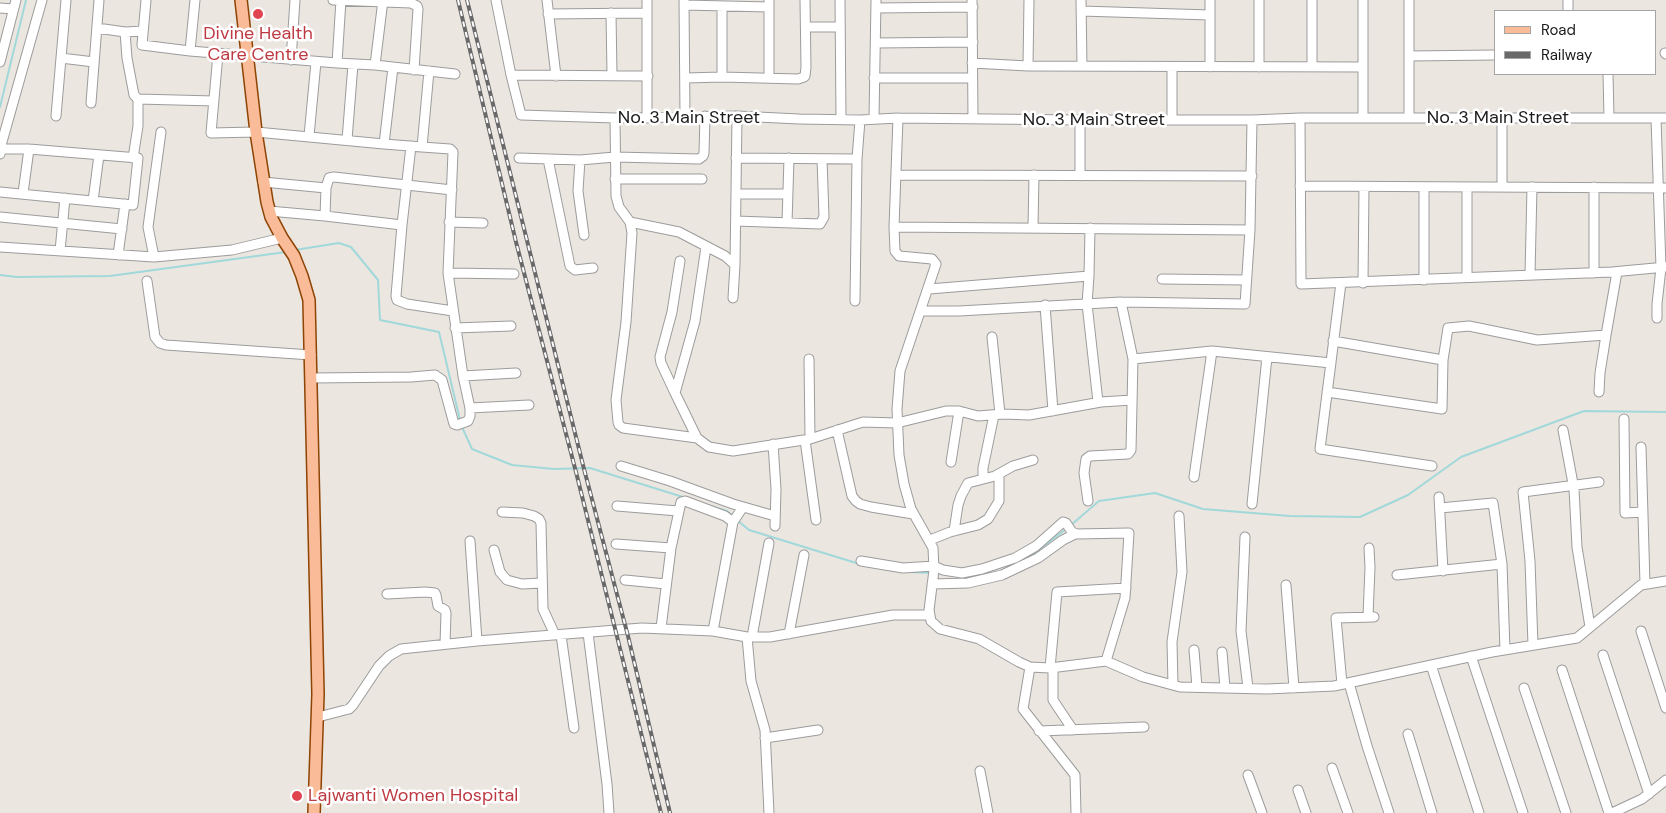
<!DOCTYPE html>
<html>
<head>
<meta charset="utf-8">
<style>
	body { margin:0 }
	#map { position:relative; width:1666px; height:813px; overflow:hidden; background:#ece6e0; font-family:"DM Sans",sans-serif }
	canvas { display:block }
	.legend { position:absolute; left:1494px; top:10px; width:162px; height:65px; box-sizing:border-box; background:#fff; border:1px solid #a4a4a4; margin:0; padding:6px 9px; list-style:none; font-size:15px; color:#1b1b1b }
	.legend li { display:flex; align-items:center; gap:10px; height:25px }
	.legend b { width:25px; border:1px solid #a4a4a4 }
</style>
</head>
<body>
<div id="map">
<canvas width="1666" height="813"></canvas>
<ul class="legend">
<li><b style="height:6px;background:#f9bb98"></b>Road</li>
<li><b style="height:6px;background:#696969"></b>Railway</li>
</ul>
</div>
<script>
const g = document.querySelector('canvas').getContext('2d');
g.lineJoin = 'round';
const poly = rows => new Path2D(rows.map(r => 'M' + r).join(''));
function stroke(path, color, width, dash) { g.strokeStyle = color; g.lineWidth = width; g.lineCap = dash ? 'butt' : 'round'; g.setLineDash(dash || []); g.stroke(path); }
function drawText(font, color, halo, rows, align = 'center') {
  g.font = font + ' "DM Sans",sans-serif'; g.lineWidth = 5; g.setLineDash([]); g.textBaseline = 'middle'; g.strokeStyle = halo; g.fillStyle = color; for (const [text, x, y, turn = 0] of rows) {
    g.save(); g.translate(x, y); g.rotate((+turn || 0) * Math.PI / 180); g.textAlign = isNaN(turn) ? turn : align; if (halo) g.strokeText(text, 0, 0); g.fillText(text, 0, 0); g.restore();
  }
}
const stream = poly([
	[0,107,26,0],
	[295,250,339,243,351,247,378,280,380,320,439,332,460,420],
	[0,275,17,277,110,276,286,252],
	[462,427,472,449,512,465,554,469,590,468,683,497],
	[704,504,727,511,734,517],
	[737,520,749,530,866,566],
	[1071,525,1099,501,1155,493,1203,509,1290,516,1360,517,1408,495,1461,457,1584,411,1666,412],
	[1018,561,1028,558,1066,529],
	[911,572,931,573],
	[970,576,983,573]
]);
const minor = poly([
	[146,0,142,45,190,51],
	[195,0,190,51,337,63,341,0],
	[333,0,411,3,417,6,418,9,414,70],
	[496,0,511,75,521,115,615,118,737,116,799,119,860,120,898,118,1080,120,1252,120,1300,118,1666,118],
	[547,0,556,76],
	[684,0,685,117],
	[769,0,769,77],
	[840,0,841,119],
	[972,0,973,119],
	[1081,0,1082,66],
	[1312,0,1312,67],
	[1568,0,1568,11],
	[684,5,769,7],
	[0,8,13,9],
	[876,8,973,7],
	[1081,11,1210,15],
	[611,13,612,75],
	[548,14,647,13],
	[806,27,840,27],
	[97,28,125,32,143,31],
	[125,32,127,58,134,95,138,99],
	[876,43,973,42],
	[1665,53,1666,54],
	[218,54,211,133,256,132,384,144],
	[1409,56,1495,55],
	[61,58,94,62],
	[291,60,295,0],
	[0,62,16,0],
	[337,63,375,65,455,74],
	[972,63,1028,66,1363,67],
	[375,65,383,0],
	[1028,66,1029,0],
	[393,67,384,144,422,147,429,71],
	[1172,67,1172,120],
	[1210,67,1210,0],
	[1259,67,1259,0],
	[1608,74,1609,118],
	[511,75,648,76],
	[722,77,722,7],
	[686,78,722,77,798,79,804,77,805,76,806,67,805,0],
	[874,78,972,78],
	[91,103,99,0],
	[56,116,66,0],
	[615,118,616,196,619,207,630,222,632,233,626,322,616,400,618,422,619,425,623,428,697,438,709,447,733,451,810,439,863,422,897,423,946,411,959,411,978,416,1003,414,1029,415,1101,402,1132,400],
	[647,118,647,0],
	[898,118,894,227,895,251,899,256,932,259,936,264,900,371,897,409,899,455,904,484,911,509,933,548,934,570,929,610,931,621,940,629,979,639,1019,662,1030,667,1050,668,1106,661,1143,677,1180,687,1267,689,1334,686,1492,652,1577,638,1641,585,1666,581],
	[1300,118,1301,284,1612,272,1666,267],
	[1363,118,1363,0],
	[1409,118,1409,0],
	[1502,118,1502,187],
	[1656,118,1661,268,1657,304,1657,318],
	[874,119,876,0],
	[1080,120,1080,176],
	[309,136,316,62],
	[347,140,353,64],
	[411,146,402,225,396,296,397,300,407,304,453,311],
	[422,147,450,149,453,152,448,273,514,274],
	[0,149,42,0],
	[0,154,1,149,29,149,138,158,133,205,0,192],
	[133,158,138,126,138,99,214,101],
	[519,158,580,160,615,157,699,159,703,156,704,153,705,116],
	[736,158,857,159],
	[548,159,570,266,575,270,593,268],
	[580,160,578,191,584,235],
	[896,175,1252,176],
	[615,179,702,179],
	[263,182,326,188],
	[1300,186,1666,188],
	[1467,187,1467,277],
	[23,193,29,149],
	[736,194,787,194],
	[93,201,99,155],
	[269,211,325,216],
	[0,217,122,229],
	[736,221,820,224,824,217,822,159],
	[449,222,483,223],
	[630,222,679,232,725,256,735,265,737,116],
	[787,223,789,158],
	[402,225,325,216,326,188,329,178,334,177,452,190],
	[894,227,1250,230,1252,120],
	[1033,227,1034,175],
	[1090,228,1089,276,1087,304,1098,402],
	[0,247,154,257,232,250,282,238],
	[60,251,65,198],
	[118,255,125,204],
	[154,257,148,227,161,132],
	[1594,273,1594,187],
	[1530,275,1532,187],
	[1162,279,1246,280],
	[1424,280,1424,187],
	[147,281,155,337,160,343,166,345,311,355],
	[1341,283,1320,449,1432,466],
	[1363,283,1364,187],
	[929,289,1089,276],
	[733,298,735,265],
	[855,301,857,159,860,120],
	[1121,302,1245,304,1250,230],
	[1045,305,1053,411],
	[921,311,959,311,1121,302,1133,359,1131,450,1128,454,1090,456,1086,459,1084,473,1088,501],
	[455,328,511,326],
	[992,337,1000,414],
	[1333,341,1443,360,1448,328,1469,326,1537,340,1606,335,1617,272],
	[809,359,810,439],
	[1133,359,1212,351,1331,363],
	[463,376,516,373],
	[311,378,411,377,435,375,442,380,454,424,457,425,468,421,470,416,470,408,463,376,448,273],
	[1327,392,1442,409,1443,360],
	[1599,392,1600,373,1606,335],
	[675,393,661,363,660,357,672,312,680,261],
	[470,408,529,405],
	[1624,419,1625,513,1643,512],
	[837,430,852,496,856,501,860,504,871,507,913,514],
	[1563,430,1574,489,1577,547,1590,627],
	[697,438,675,393,695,321,706,247],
	[805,440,816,520],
	[773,444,776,489,775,526],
	[1641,447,1645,584],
	[951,462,959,411],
	[621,466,670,481,733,504,775,516],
	[1194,477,1212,351],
	[983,479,983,468,994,415],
	[1439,497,1443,571],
	[1252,504,1267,357],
	[617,506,678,511],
	[1440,508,1493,503,1502,564,1505,650],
	[502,512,523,513,534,516,539,519,541,523,543,609,555,635],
	[954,531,958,505,961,496,968,483,995,476,1013,466,1033,460],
	[1245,537,1241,631,1248,688],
	[930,540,950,532,978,525,988,519,999,501,999,474],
	[470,541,477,641],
	[616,544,671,548],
	[494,550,500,572,507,580,522,584,542,583],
	[861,561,903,568,934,566,943,570,962,573,982,569,1015,558,1036,546,1063,522,1066,523,1072,532,1077,534,1129,533,1125,598,1106,661],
	[1397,575,1502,564],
	[625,580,666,584],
	[932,584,968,583,1002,575,1038,558,1063,540,1075,534],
	[1286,585,1294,688],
	[387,594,425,592,435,593,436,595,438,606,445,610,446,613,445,644],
	[1368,617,1370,567,1369,548],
	[661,628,671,548,681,502,685,501,725,516,733,522],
	[713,631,733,522,743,507],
	[1641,631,1666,708],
	[588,633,607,784,609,813],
	[789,634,804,555],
	[561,635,574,728],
	[747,637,751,681,765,730,769,813],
	[752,637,769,543],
	[1533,645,1530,561,1523,492,1599,482],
	[1194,650,1197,687],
	[1222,652,1225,688],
	[1603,655,1649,794],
	[1471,656,1523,813],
	[1431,665,1479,813],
	[1030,667,1023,709,1075,775,1076,813],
	[1053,667,1053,700,1073,730],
	[1050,668,1057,592,1126,588],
	[1562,670,1609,813],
	[1349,683,1367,746,1389,813],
	[1342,684,1336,618,1374,617],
	[1173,685,1172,642,1182,572,1179,516],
	[1524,688,1566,813],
	[318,717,349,709,353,705,379,666,389,656,401,649,477,641,642,628,713,631,747,637,770,637,893,615,930,615],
	[1039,731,1144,727],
	[1408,734,1432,813],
	[765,738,818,730],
	[1332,768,1348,813],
	[980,771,988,813],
	[1248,775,1262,813],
	[1298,790,1306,813],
	[1612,813,1642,799,1666,780]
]);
const major = poly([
	[241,0,256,132,267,202,271,217,282,238,294,256,302,276,309,300,318,694,314,813]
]);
const rail = poly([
	[458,0,516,242,576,472,661,813],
	[467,0,584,469,628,636,670,813]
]);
const markers = [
	[258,14,6,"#e0444e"],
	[297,796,6,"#e0444e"]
];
const healthNames = [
	["Divine Health",258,34],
	["Care Centre",258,55],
	["Lajwanti Women Hospital",308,796,"left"]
];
const streetNames = [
	["No. 3 Main Street",689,118],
	["No. 3 Main Street",1498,118],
	["No. 3 Main Street",1094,120]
];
stroke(stream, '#a1d8da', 2);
stroke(minor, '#9c9c9c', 11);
stroke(major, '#8e4404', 14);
stroke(minor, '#fff', 9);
stroke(major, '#f9bb98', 11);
stroke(rail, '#696969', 4);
stroke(rail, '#fff', 2, [5.5]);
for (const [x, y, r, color] of markers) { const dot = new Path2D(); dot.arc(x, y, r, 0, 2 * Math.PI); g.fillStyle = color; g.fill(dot); stroke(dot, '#fff', 2); }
drawText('18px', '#be3a42', '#fff', healthNames);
drawText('18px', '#1b1b1b', '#fff', streetNames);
</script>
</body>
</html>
